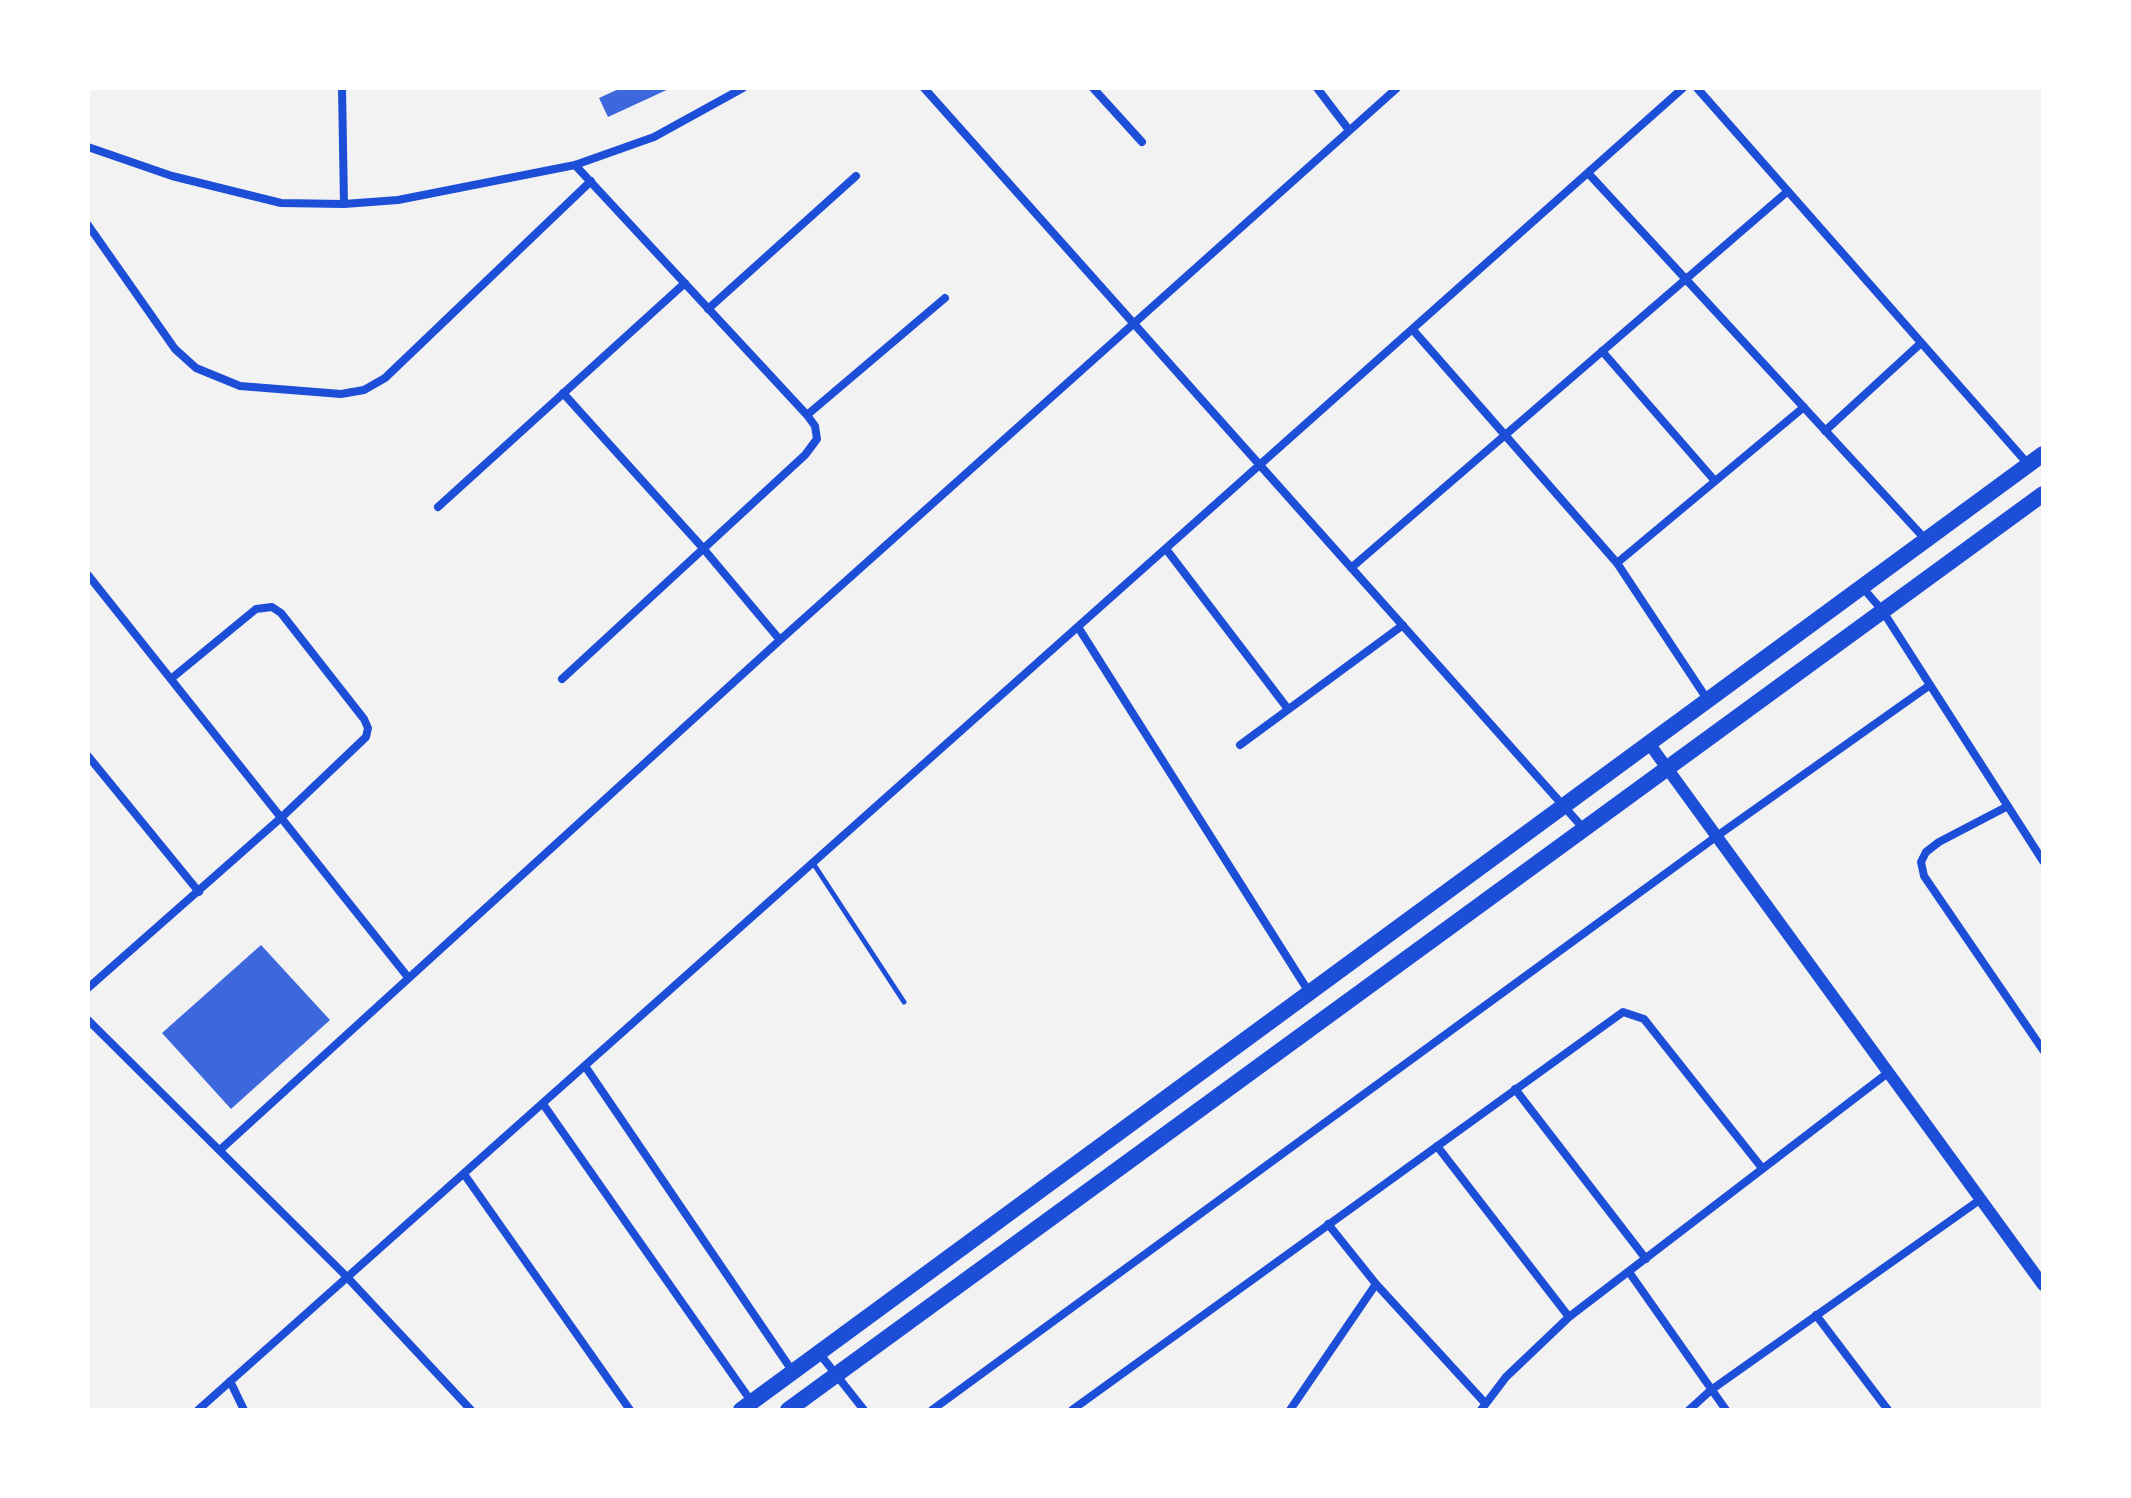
<!DOCTYPE html>
<html>
<head>
<meta charset="utf-8">
<style>
	body { margin:0 }
	#map { position:relative; width:2131px; height:1498px; overflow:hidden; background:#f2f2f2; font-family:"Exo 2",sans-serif }
	canvas { display:block }
	.frame { position:absolute; inset:0; border:90px solid #fff; pointer-events:none }
</style>
</head>
<body>
<div id="map">
<canvas width="2131" height="1498"></canvas>
<div class="frame"></div>
</div>
<script>
const g = document.querySelector('canvas').getContext('2d');
g.lineJoin = 'round';
function fill(path, color) { g.fillStyle = color; g.fill(path, 'evenodd'); }
const poly = rows => new Path2D(rows.map(r => 'M' + r).join(''));
function stroke(path, color, width, dash) { g.strokeStyle = color; g.lineWidth = width; g.lineCap = dash ? 'butt' : 'round'; g.setLineDash(dash || []); g.stroke(path); }
const building = poly([
	[621,88,671,88,608,117,599,98],
	[261,945,330,1020,231,1109,162,1033]
]);
const service = poly([
	[813,863,904,1002]
]);
const minor = poly([
	[342,88,344,204],
	[924,88,1584,829],
	[1093,88,1142,142],
	[1317,88,1349,130],
	[1697,88,2028,464],
	[88,147,172,176,281,203,344,204,398,200,575,165,654,137,743,88],
	[1588,173,1926,540],
	[88,225,175,349,196,368,240,386,341,394,364,390,385,378,591,181],
	[708,309,856,176],
	[1413,330,1617,563,1707,699],
	[1602,351,1715,481],
	[563,393,702,547,780,640],
	[807,415,945,298],
	[1825,431,1921,343],
	[438,507,685,283],
	[1166,549,1288,709],
	[1617,563,1804,407],
	[1351,568,1788,191],
	[88,575,407,976],
	[1862,587,1882,610,2043,861],
	[1078,627,1309,992],
	[562,679,805,455,817,439,815,426,807,415,575,165],
	[1240,745,1403,625],
	[88,756,199,892],
	[2008,806,1939,842,1926,852,1921,862,1924,876,2043,1050],
	[88,988,283,816,366,737,368,728,364,719,281,613,272,607,256,609,172,678],
	[88,1020,346,1276,471,1410],
	[585,1066,793,1372],
	[1515,1089,1646,1259],
	[543,1104,751,1401],
	[1437,1146,1569,1317],
	[220,1150,780,640,1397,88],
	[464,1174,630,1410],
	[1328,1224,1376,1284,1485,1403],
	[1629,1272,1726,1410],
	[1816,1315,1888,1410],
	[819,1353,864,1410],
	[230,1381,244,1410],
	[198,1410,1683,88],
	[932,1410,1717,836,1930,685],
	[1072,1410,1623,1012,1644,1019,1762,1168],
	[1290,1410,1376,1284],
	[1481,1410,1506,1377,1569,1317,1889,1072],
	[1689,1410,1711,1390,1981,1199]
]);
const tertiary = poly([
	[1648,742,2043,1285]
]);
const primary = poly([
	[741,1410,2043,454],
	[788,1410,2043,494]
]);
fill(building, '#3d67dc');
stroke(service, '#1d4ed8', 5);
stroke(minor, '#1d4ed8', 8);
stroke(tertiary, '#1d4ed8', 12);
stroke(primary, '#1d4ed8', 16);
</script>
</body>
</html>
